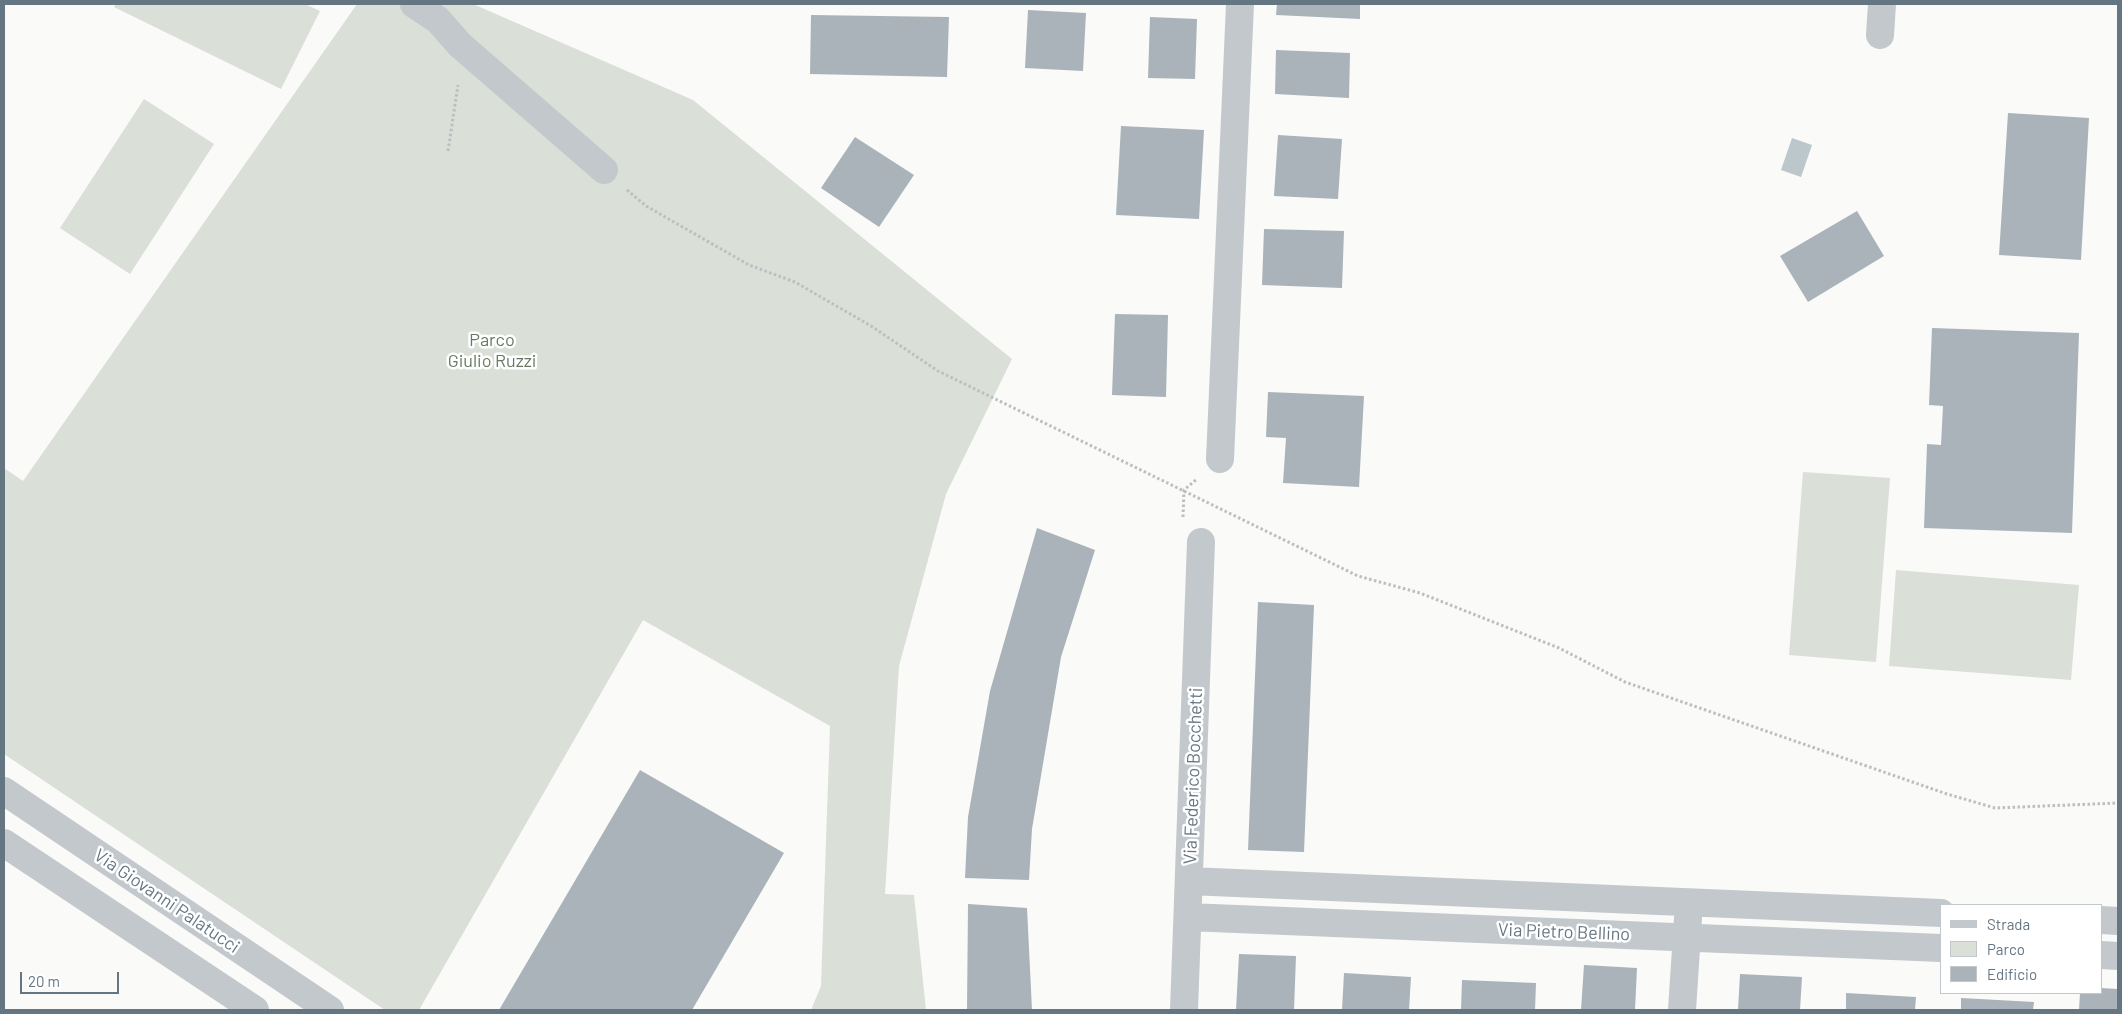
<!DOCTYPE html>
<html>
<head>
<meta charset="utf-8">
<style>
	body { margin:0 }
	#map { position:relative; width:2122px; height:1014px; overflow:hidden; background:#fafaf8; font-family:Barlow,sans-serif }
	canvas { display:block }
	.frame { position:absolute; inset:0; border:5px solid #657683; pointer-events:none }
	.legend { position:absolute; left:1940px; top:904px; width:162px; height:90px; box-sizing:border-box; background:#fff; border:1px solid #c1c8cd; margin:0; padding:6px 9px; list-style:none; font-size:15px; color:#657683 }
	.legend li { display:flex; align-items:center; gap:10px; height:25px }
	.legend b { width:25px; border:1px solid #c1c8cd }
	.scale { position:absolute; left:20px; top:972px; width:99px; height:22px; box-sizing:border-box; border:2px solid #657683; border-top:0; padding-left:6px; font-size:15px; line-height:18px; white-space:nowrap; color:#657683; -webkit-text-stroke:4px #fff; paint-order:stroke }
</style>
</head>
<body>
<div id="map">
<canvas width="2122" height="1014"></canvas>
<div class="frame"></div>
<ul class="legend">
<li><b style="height:6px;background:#c3c8cc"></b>Strada</li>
<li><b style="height:14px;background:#dadfd7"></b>Parco</li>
<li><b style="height:14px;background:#aab3b9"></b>Edificio</li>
</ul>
<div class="scale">20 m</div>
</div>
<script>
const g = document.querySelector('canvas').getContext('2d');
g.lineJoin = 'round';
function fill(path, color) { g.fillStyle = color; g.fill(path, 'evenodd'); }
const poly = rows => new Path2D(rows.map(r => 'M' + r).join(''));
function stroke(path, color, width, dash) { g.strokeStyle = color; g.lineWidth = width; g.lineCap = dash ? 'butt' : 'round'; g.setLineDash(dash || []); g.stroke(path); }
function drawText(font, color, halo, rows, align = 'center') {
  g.font = font + ' Barlow,sans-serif'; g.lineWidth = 5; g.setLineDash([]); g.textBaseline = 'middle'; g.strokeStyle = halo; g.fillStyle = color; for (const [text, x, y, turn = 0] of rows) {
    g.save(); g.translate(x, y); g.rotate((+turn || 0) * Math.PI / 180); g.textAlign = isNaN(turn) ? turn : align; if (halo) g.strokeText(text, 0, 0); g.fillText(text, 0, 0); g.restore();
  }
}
const green = poly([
	[116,4,305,4,320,11,281,89,114,7],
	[357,4,473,4,693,100,1012,359,946,494,899,666,885,894,914,895,926,1010,811,1010,821,986,830,726,643,620,419,1010,385,1010,4,754,4,468,23,481],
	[144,99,214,144,130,274,60,228],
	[1803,472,1890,478,1876,662,1789,655],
	[1896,570,2079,585,2071,680,1889,666]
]);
const water = poly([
	[1792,138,1812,145,1801,177,1781,170]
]);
const building = poly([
	[1277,4,1360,4,1360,19,1276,15],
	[1028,10,1086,13,1083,71,1025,68],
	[811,15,949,17,947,77,810,74],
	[1150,17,1197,19,1195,79,1148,78],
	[1276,50,1350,53,1349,98,1275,94],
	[2008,113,2089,118,2081,260,1999,255],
	[1121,126,1204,130,1199,219,1116,215],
	[1278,135,1342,139,1338,199,1274,196],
	[855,137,914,175,879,227,821,188],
	[1857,211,1884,256,1808,302,1780,256],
	[1264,229,1344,231,1342,288,1262,285],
	[1115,314,1168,315,1166,397,1112,395],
	[1932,328,2079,333,2072,533,1924,528,1927,444,1941,445,1943,406,1929,405],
	[1268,392,1364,396,1359,487,1283,483,1286,438,1266,437],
	[1037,528,1095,550,1061,657,1032,829,1029,880,965,878,968,817,990,691],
	[1258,602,1314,605,1304,852,1248,850],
	[640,770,784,853,692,1010,499,1010],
	[968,904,1027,908,1032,1010,967,1010],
	[1239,954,1296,956,1294,1010,1236,1010],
	[1584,965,1637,968,1635,1010,1581,1010],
	[1344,973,1411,977,1409,1010,1342,1010],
	[1740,974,1802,977,1800,1010,1738,1010],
	[1462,980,1536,983,1535,1010,1461,1010],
	[2101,988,2118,989,2118,1010,2079,1010,2080,993,2101,993],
	[1846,993,1916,997,1915,1010,1846,1010],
	[1961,998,2034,1002,2033,1010,1961,1010]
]);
const path = poly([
	[448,151,458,85],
	[627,190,646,206,749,265,795,282,871,326,938,371,1358,576,1420,593,1559,648,1625,682,1947,794,1995,808,2118,803],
	[1183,517,1184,490,1197,479]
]);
const minor = poly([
	[414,4,438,20,460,45,604,170],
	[1880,35,1882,4],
	[1220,459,1240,4],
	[4,791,330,1010],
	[4,843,255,1010],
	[1189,881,1941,913],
	[1188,917,1941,948],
	[2101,920,2118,921],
	[2101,955,2118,956],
	[1184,1010,1201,542],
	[1682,1010,1688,918]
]);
const parkNames = [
	["Parco",492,340],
	["Giulio Ruzzi",492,361]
];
const streetNames = [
	["Via Federico Bocchetti",1193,776,-88],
	["Via Giovanni Palatucci",167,901,34],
	["Via Pietro Bellino",1564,932,2]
];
fill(green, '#dadfd7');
fill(water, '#bbc7cb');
fill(building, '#aab3b9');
stroke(path, '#bbbfc2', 3, [2.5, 2.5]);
stroke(minor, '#c3c8cc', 28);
drawText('18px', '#687a64', '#fff', parkNames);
drawText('18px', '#657683', '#fff', streetNames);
</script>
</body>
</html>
